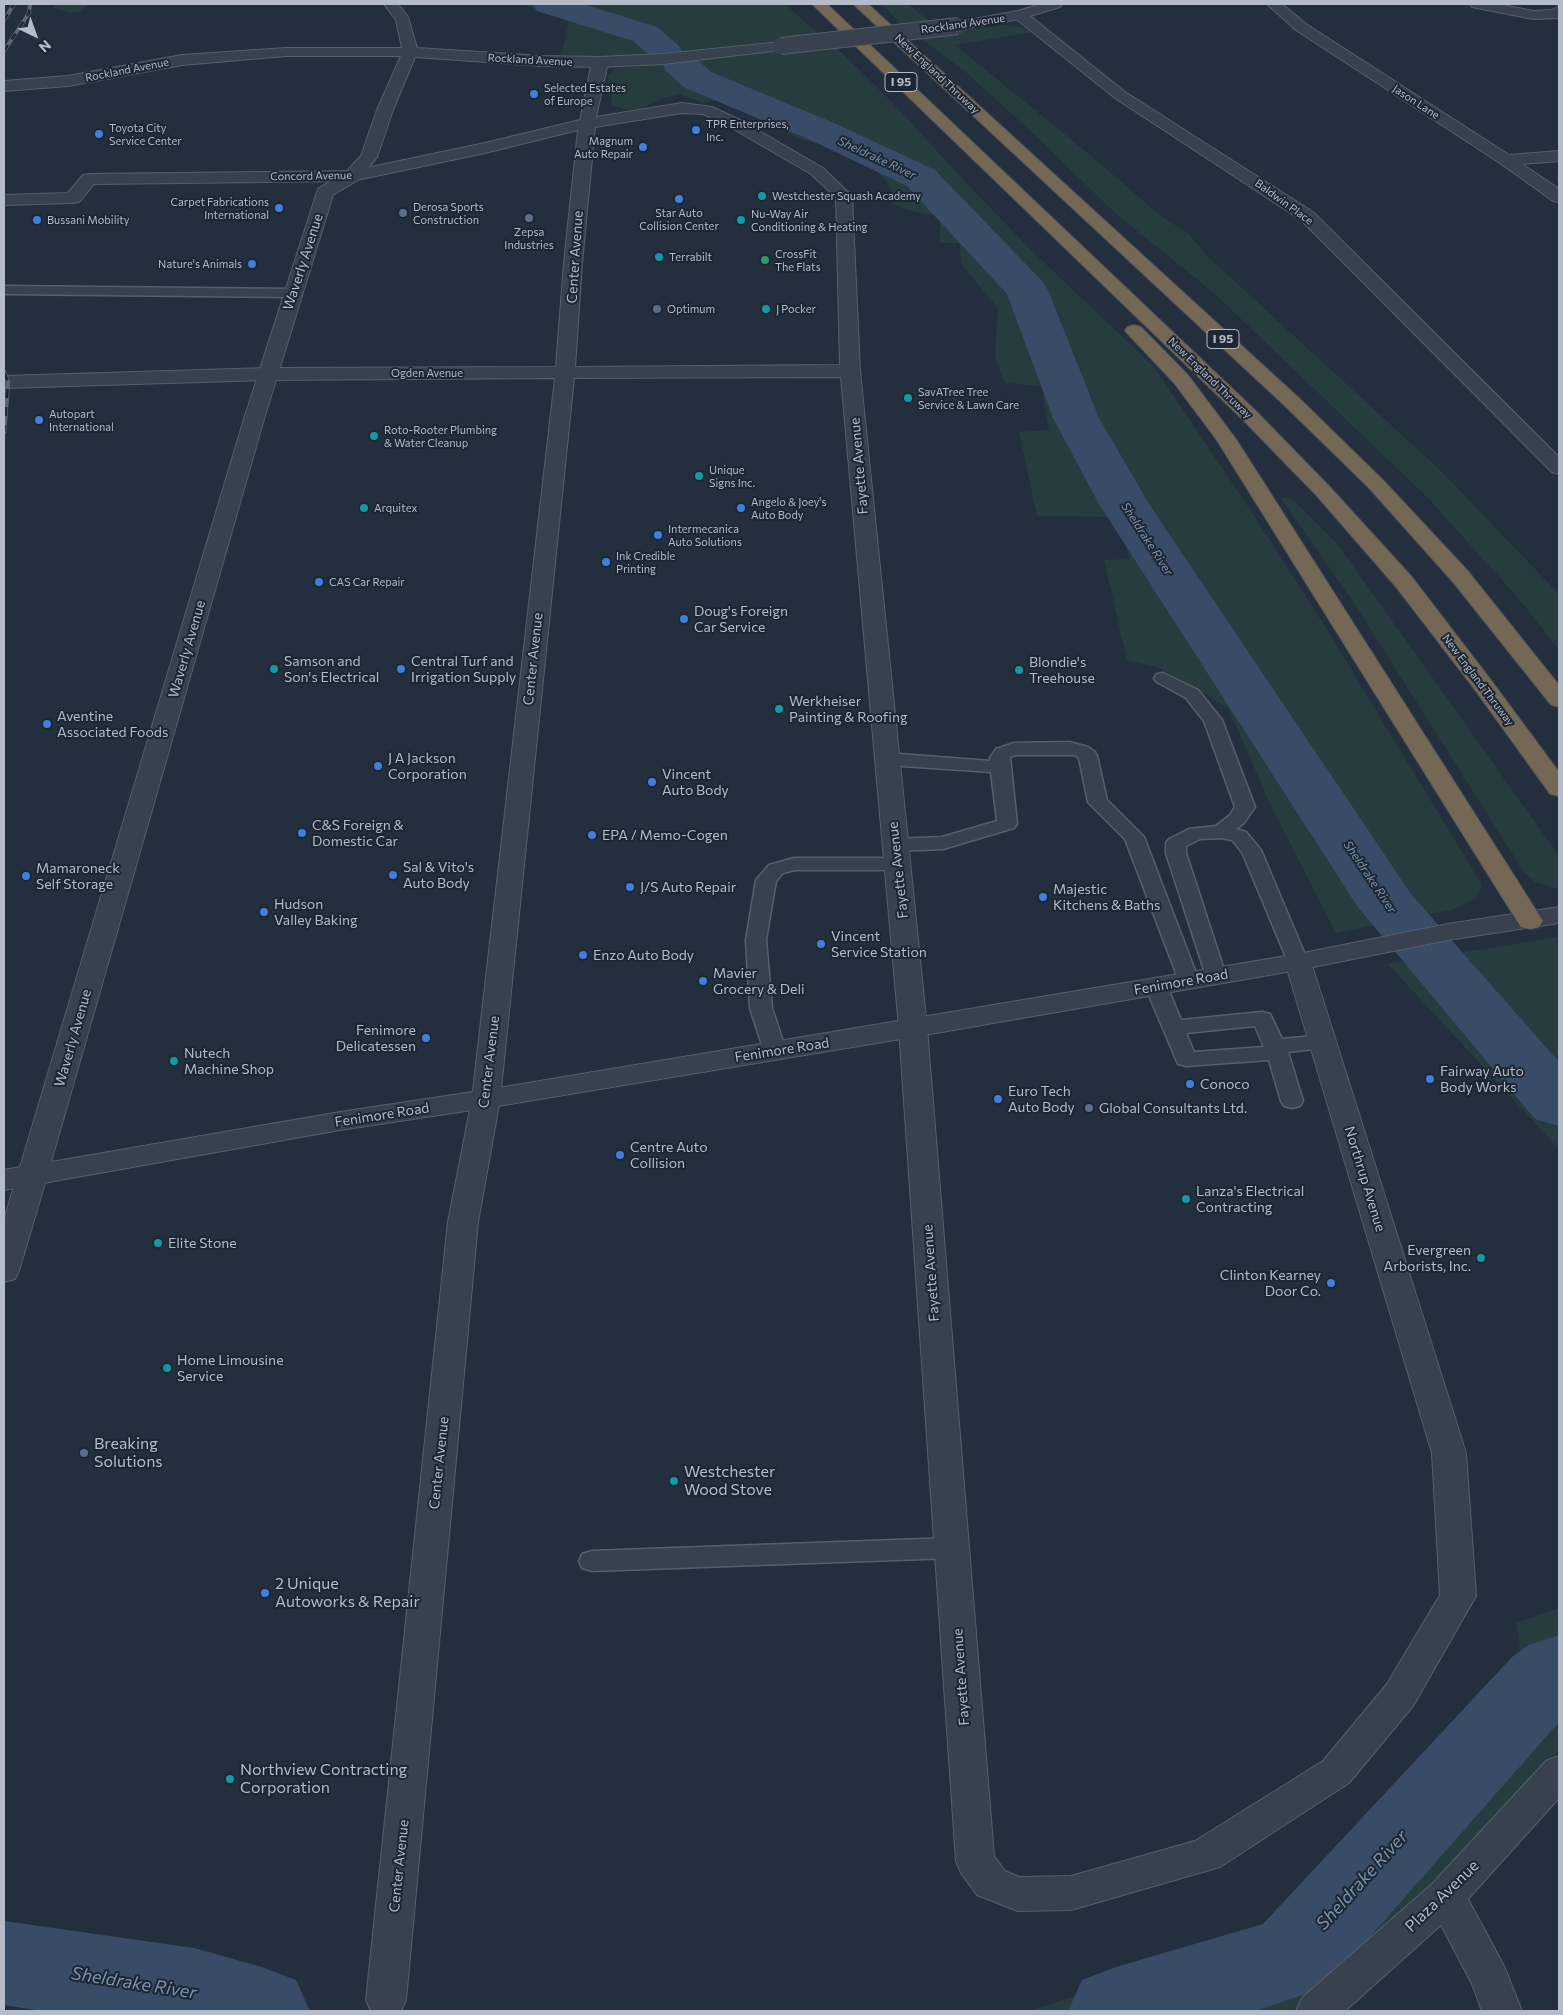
<!DOCTYPE html>
<html>
<head>
<meta charset="utf-8">
<style>
	body { margin:0 }
	#map { position:relative; width:1563px; height:2015px; overflow:hidden; background:#242f3e; font-family:Commissioner,sans-serif }
	canvas { display:block }
	.frame { position:absolute; inset:0; border:5px solid #b4bcc9; pointer-events:none }
	.north { position:absolute; left:10px; top:10px; width:50px; height:50px; -webkit-text-stroke:4px #1d2633; paint-order:stroke; rotate:138deg; font-size:14px; font-weight:700; line-height:20px; text-align:center; color:#b4bcc9 }
	.north::after { content:''; display:block; margin:auto; width:18px; height:22px; background:#b4bcc9; clip-path:polygon(50% 0,100% 100%,50% 72%,0 100%) }
</style>
</head>
<body>
<div id="map">
<canvas width="1563" height="2015"></canvas>
<div class="frame"></div>
<div class="north">N</div>
</div>
<script>
const g = document.querySelector('canvas').getContext('2d');
g.lineJoin = 'round';
function fill(path, color) { g.fillStyle = color; g.fill(path, 'evenodd'); }
const poly = rows => new Path2D(rows.map(r => 'M' + r).join(''));
function stroke(path, color, width, dash) { g.strokeStyle = color; g.lineWidth = width; g.lineCap = dash ? 'butt' : 'round'; g.setLineDash(dash || []); g.stroke(path); }
function drawText(font, color, halo, rows, align = 'center') {
  g.font = font + ' Commissioner,sans-serif'; g.lineWidth = 4; g.setLineDash([]); g.textBaseline = 'middle'; g.strokeStyle = halo; g.fillStyle = color; for (const [text, x, y, turn = 0] of rows) {
    g.save(); g.translate(x, y); g.rotate((+turn || 0) * Math.PI / 180); g.textAlign = isNaN(turn) ? turn : align; if (halo) g.strokeText(text, 0, 0); g.fillText(text, 0, 0); g.restore();
  }
}
const green = poly([
	[56,4,88,4,88,5,80,12,71,13,53,8],
	[522,4,785,4,822,37,603,59,561,56,569,21],
	[882,4,908,4,933,24,904,28],
	[1005,25,1023,28,1033,32,955,45,1089,154,1161,216,1189,234,1206,255,1441,471,1559,594,1559,650,1519,599,1427,497,1215,294,1114,212,1037,137,968,74,918,36],
	[834,45,892,102,957,173,1030,249,1154,367,1253,514,1326,628,1482,885,1475,899,1452,910,1336,933,1269,802,1229,709,1202,692,1157,667,1127,660,1104,560,1130,559,1117,517,1037,516,1019,432,1049,430,1041,386,1005,383,995,357,998,308,962,265,959,243,940,243,940,218,933,215,907,210,891,203,891,189,877,170,843,150,802,140,718,100,702,103,681,94,663,98,643,108,635,110,623,109,612,105,608,75,615,68],
	[1290,497,1338,545,1559,856,1559,889,1535,882,1524,872,1354,603,1281,498],
	[1559,937,1559,1149,1388,964],
	[1559,1608,1559,1751,1426,1903,1322,1998,1296,2011,1030,2011,1271,1929,1319,1884,1524,1669,1516,1623]
]);
const river = poly([
	[532,4,583,4,657,27,678,45,683,53,692,55,711,72,832,122,935,170,1042,281,1048,290,1099,418,1149,504,1411,894,1559,1062,1559,1126,1535,1119,1357,906,1099,504,1053,418,1007,294,907,186,806,138,685,88,666,71,662,62,654,59,633,41,537,11,532,4],
	[1559,1635,1559,1722,1326,1987,1255,2011,1068,2011,1082,1980,1116,1967,1263,1924,1512,1657,1529,1645,1559,1635],
	[4,1921,194,1948,262,1967,296,1980,310,2011,42,2011,4,2005,4,1921]
]);
const service = poly([
	[4,286,293,289,300,293,293,297,4,294,4,286],
	[1163,673,1198,690,1222,720,1255,807,1244,823,1236,829,1246,832,1261,850,1308,962,1305,966,1298,968,1291,966,1288,962,1242,852,1232,840,1221,838,1200,839,1186,846,1186,853,1226,976,1223,980,1216,982,1209,980,1206,976,1166,853,1166,843,1169,839,1189,829,1216,826,1230,815,1235,807,1204,721,1186,698,1157,682,1154,678,1157,674,1163,673],
	[1069,742,1088,747,1095,752,1097,756,1107,800,1144,837,1199,981,1196,986,1189,987,1182,986,1179,981,1125,839,1088,802,1079,758,1074,755,1016,755,1010,757,1017,824,1014,828,943,849,895,851,888,849,885,845,888,841,895,839,942,837,997,821,991,772,887,765,880,763,878,759,880,755,887,753,990,761,990,758,996,749,1014,743,1069,742],
	[794,858,897,858,904,860,907,864,904,868,897,870,795,870,783,873,776,881,766,940,772,1008,786,1051,783,1056,775,1058,767,1056,764,1051,750,1008,746,940,756,880,769,865,794,858],
	[1156,980,1163,981,1167,986,1181,1020,1262,1012,1270,1014,1282,1039,1323,1035,1331,1037,1334,1042,1331,1047,1288,1052,1303,1101,1300,1106,1292,1108,1284,1106,1281,1101,1269,1060,1186,1066,1178,1064,1145,986,1149,981,1156,980],
	[1255,1026,1264,1047,1194,1052,1186,1033,1255,1026],
	[951,1538,960,1541,964,1548,960,1555,951,1558,592,1571,582,1568,579,1561,582,1554,592,1551,951,1538]
]);
const minor = poly([
	[1267,4,1282,4,1306,24,1509,155,1559,151,1559,161,1522,164,1559,189,1559,202,1553,201,1500,163,1296,30,1267,4],
	[1020,11,1025,12,1125,92,1313,212,1559,457,1559,474,1552,472,1301,220,1115,98,1015,18,1013,15,1015,12,1020,11],
	[600,57,605,59,608,62,596,117,682,103,712,107,742,121,823,168,852,196,860,371,927,1028,994,1856,1005,1871,1019,1877,1071,1876,1195,1841,1323,1761,1387,1684,1440,1595,1432,1453,1285,962,1288,956,1298,954,1308,956,1311,962,1466,1453,1476,1596,1413,1706,1349,1783,1220,1867,1071,1910,1018,1911,977,1895,961,1873,956,1861,899,1028,841,377,574,378,500,1099,478,1222,406,2000,401,2011,371,2011,366,2000,448,1222,472,1099,555,378,267,380,4,388,4,376,267,368,556,367,564,263,578,130,485,153,352,181,94,184,79,202,73,203,4,205,4,195,68,193,83,175,89,174,352,171,485,143,580,120,592,62,595,59,600,57],
	[682,113,703,114,730,127,811,174,836,197,840,365,575,367,582,263,595,127,682,113],
	[32,1166,43,1169,47,1176,19,1271,15,1279,4,1282,4,1220,17,1176,21,1169,32,1166],
	[1559,1756,1559,1798,1468,1899,1504,1966,1522,2011,1482,2011,1472,1984,1441,1925,1345,2011,1296,2011,1302,1998,1432,1884,1546,1761,1559,1756]
]);
const tertiary = poly([
	[384,4,398,4,408,17,417,48,543,56,600,57,663,54,781,42,786,43,788,46,786,49,781,50,663,64,600,67,543,66,415,57,393,110,377,157,358,180,333,195,264,419,51,1162,340,1112,486,1090,1298,954,1448,924,1559,907,1559,923,1448,940,1298,970,913,1037,486,1108,340,1130,4,1190,4,1170,20,1167,244,419,317,192,319,188,346,172,361,156,377,110,401,56,286,56,182,65,68,86,4,91,4,81,68,76,182,55,286,48,402,48,396,20,384,4],
	[1041,4,1062,4,1060,7,1020,19,958,30,953,29,951,26,953,23,958,22,1018,11,1041,4],
	[1470,4,1498,4,1533,11,1552,10,1559,6,1559,18,1533,19,1477,8,1472,7,1470,4]
]);
const motorway = poly([
	[812,4,827,4,1255,410,1330,487,1412,577,1491,680,1559,772,1559,796,1550,794,1475,690,1396,587,1316,495,1241,418,812,4],
	[853,4,868,4,1299,398,1383,480,1468,571,1559,685,1559,707,1551,705,1452,581,1369,488,1285,406,853,4],
	[1134,325,1141,327,1188,375,1236,439,1543,921,1539,927,1530,929,1521,927,1517,921,1216,439,1174,383,1125,331,1127,327,1134,325]
]);
const railFar1 = poly([
	[4,20,14,4],
	[4,51,29,13,30,4]
]);
const rail = poly([
	[4,372,8,382,4,432]
]);
const tertiaryBridge = poly([
	[781,46,958,26]
]);
const markers = [
	[534,94,5,"#3f7fe0"],
	[696,130,5,"#3f7fe0"],
	[99,134,5,"#3f7fe0"],
	[643,147,5,"#3f7fe0"],
	[762,196,5,"#0f9aa8"],
	[679,199,5,"#3f7fe0"],
	[279,208,5,"#3f7fe0"],
	[403,213,5,"#5c6f8a"],
	[529,218,5,"#5c6f8a"],
	[37,220,5,"#3f7fe0"],
	[741,220,5,"#0f9aa8"],
	[659,257,5,"#0f9aa8"],
	[765,260,5,"#2e9e5b"],
	[252,264,5,"#3f7fe0"],
	[657,309,5,"#5c6f8a"],
	[766,309,5,"#0f9aa8"],
	[908,398,5,"#0f9aa8"],
	[39,420,5,"#3f7fe0"],
	[374,436,5,"#0f9aa8"],
	[699,476,5,"#0f9aa8"],
	[364,508,5,"#0f9aa8"],
	[741,508,5,"#3f7fe0"],
	[658,535,5,"#3f7fe0"],
	[606,562,5,"#3f7fe0"],
	[319,582,5,"#3f7fe0"],
	[684,619,5,"#3f7fe0"],
	[274,669,5,"#0f9aa8"],
	[401,669,5,"#3f7fe0"],
	[1019,670,5,"#0f9aa8"],
	[779,709,5,"#0f9aa8"],
	[47,724,5,"#3f7fe0"],
	[378,766,5,"#3f7fe0"],
	[652,782,5,"#3f7fe0"],
	[302,833,5,"#3f7fe0"],
	[592,835,5,"#3f7fe0"],
	[393,875,5,"#3f7fe0"],
	[26,876,5,"#3f7fe0"],
	[630,887,5,"#3f7fe0"],
	[1043,897,5,"#3f7fe0"],
	[264,912,5,"#3f7fe0"],
	[821,944,5,"#3f7fe0"],
	[583,955,5,"#3f7fe0"],
	[703,981,5,"#3f7fe0"],
	[426,1038,5,"#3f7fe0"],
	[174,1061,5,"#0f9aa8"],
	[1430,1079,5,"#3f7fe0"],
	[1190,1084,5,"#3f7fe0"],
	[998,1099,5,"#3f7fe0"],
	[1089,1108,5,"#5c6f8a"],
	[620,1155,5,"#3f7fe0"],
	[1186,1199,5,"#0f9aa8"],
	[158,1243,5,"#0f9aa8"],
	[1481,1258,5,"#0f9aa8"],
	[1331,1283,5,"#3f7fe0"],
	[167,1368,5,"#0f9aa8"],
	[84,1453,5,"#5c6f8a"],
	[674,1481,5,"#0f9aa8"],
	[265,1593,5,"#3f7fe0"],
	[230,1779,5,"#0f9aa8"]
];
const farStreetnames = [
	["Rockland Avenue",963,24,-8],
	["Rockland Avenue",530,60,3],
	["Rockland Avenue",127,70,-11],
	["New England Thruway",937,74,43],
	["Jason Lane",1416,102,33],
	["Concord Avenue",311,176,-1],
	["Baldwin Place",1284,202,36],
	["Ogden Avenue",427,373],
	["New England Thruway",1210,378,44],
	["New England Thruway",1478,680,53]
];
const farPoinames = [
	["Selected Estates",544,88],
	["of Europe",544,101],
	["TPR Enterprises,",706,124],
	["Inc.",706,137],
	["Toyota City",109,128],
	["Service Center",109,141],
	["Magnum",633,141,"right"],
	["Auto Repair",633,154,"right"],
	["Westchester Squash Academy",772,196],
	["Carpet Fabrications",269,202,"right"],
	["International",269,215,"right"],
	["Derosa Sports",413,207],
	["Construction",413,220],
	["Star Auto",679,213,"center"],
	["Collision Center",679,226,"center"],
	["Nu-Way Air",751,214],
	["Conditioning & Heating",751,227],
	["Bussani Mobility",47,220],
	["Zepsa",529,232,"center"],
	["Industries",529,245,"center"],
	["CrossFit",775,254],
	["The Flats",775,267],
	["Terrabilt",669,257],
	["Nature's Animals",242,264,"right"],
	["Optimum",667,309],
	["J Pocker",776,309],
	["SavATree Tree",918,392],
	["Service & Lawn Care",918,405],
	["Autopart",49,414],
	["International",49,427],
	["Roto-Rooter Plumbing",384,430],
	["& Water Cleanup",384,443],
	["Unique",709,470],
	["Signs Inc.",709,483],
	["Angelo & Joey's",751,502],
	["Auto Body",751,515],
	["Arquitex",374,508],
	["Intermecanica",668,529],
	["Auto Solutions",668,542],
	["Ink Credible",616,556],
	["Printing",616,569],
	["CAS Car Repair",329,582]
];
const shields = [
	[901,82,32],
	[1223,339,32]
];
const shieldNames = [
	["I 95",901,82],
	["I 95",1223,339]
];
const farWaternames = [
	["Sheldrake River",877,158,25],
	["Sheldrake River",1147,539,57],
	["Sheldrake River",1370,877,56]
];
const streetNames = [
	["Center Avenue",575,257,-86],
	["Waverly Avenue",303,262,-72],
	["Fayette Avenue",859,466,-95],
	["Waverly Avenue",187,649,-74],
	["Center Avenue",533,659,-84],
	["Fayette Avenue",898,870,-96],
	["Fenimore Road",1181,982,-10],
	["Waverly Avenue",73,1038,-74],
	["Fenimore Road",782,1050,-9],
	["Center Avenue",489,1062,-83],
	["Fenimore Road",382,1115,-9],
	["Northrup Avenue",1365,1179,73],
	["Fayette Avenue",931,1273,-94],
	["Center Avenue",439,1463,-84],
	["Fayette Avenue",961,1677,-94],
	["Center Avenue",399,1866,-84]
];
const poiNames = [
	["Doug's Foreign",694,611],
	["Car Service",694,627],
	["Samson and",284,661],
	["Son's Electrical",284,677],
	["Central Turf and",411,661],
	["Irrigation Supply",411,677],
	["Blondie's",1029,662],
	["Treehouse",1029,678],
	["Werkheiser",789,701],
	["Painting & Roofing",789,717],
	["Aventine",57,716],
	["Associated Foods",57,732],
	["J A Jackson",388,758],
	["Corporation",388,774],
	["Vincent",662,774],
	["Auto Body",662,790],
	["C&S Foreign &",312,825],
	["Domestic Car",312,841],
	["EPA / Memo-Cogen",602,835],
	["Sal & Vito's",403,867],
	["Auto Body",403,883],
	["Mamaroneck",36,868],
	["Self Storage",36,884],
	["J/S Auto Repair",640,887],
	["Majestic",1053,889],
	["Kitchens & Baths",1053,905],
	["Hudson",274,904],
	["Valley Baking",274,920],
	["Vincent",831,936],
	["Service Station",831,952],
	["Enzo Auto Body",593,955],
	["Mavier",713,973],
	["Grocery & Deli",713,989],
	["Fenimore",416,1030,"right"],
	["Delicatessen",416,1046,"right"],
	["Nutech",184,1053],
	["Machine Shop",184,1069],
	["Fairway Auto",1440,1071],
	["Body Works",1440,1087],
	["Conoco",1200,1084],
	["Euro Tech",1008,1091],
	["Auto Body",1008,1107],
	["Global Consultants Ltd.",1099,1108],
	["Centre Auto",630,1147],
	["Collision",630,1163],
	["Lanza's Electrical",1196,1191],
	["Contracting",1196,1207],
	["Elite Stone",168,1243],
	["Evergreen",1471,1250,"right"],
	["Arborists, Inc.",1471,1266,"right"],
	["Clinton Kearney",1321,1275,"right"],
	["Door Co.",1321,1291,"right"],
	["Home Limousine",177,1360],
	["Service",177,1376]
];
const nearPoinames = [
	["Breaking",94,1444],
	["Solutions",94,1462],
	["Westchester",684,1472],
	["Wood Stove",684,1490],
	["2 Unique",275,1584],
	["Autoworks & Repair",275,1602],
	["Northview Contracting",240,1770],
	["Corporation",240,1788]
];
const nearStreetnames = [
	["Plaza Avenue",1442,1896,-44]
];
const nearWaternames = [
	["Sheldrake River",1362,1880,-48],
	["Sheldrake River",134,1983,9]
];
fill(green, '#263c3f');
fill(river, '#394c67');
stroke(service, '#565f6c', 3);
stroke(minor, '#565f6c', 2);
stroke(tertiary, '#565f6c', 2);
stroke(motorway, '#434c59', 2);
fill(service, '#38414e');
fill(minor, '#38414e');
fill(tertiary, '#38414e');
fill(motorway, '#746855');
stroke(railFar1, '#5a6575', 4);
stroke(rail, '#5a6575', 4.5);
stroke(railFar1, '#1d2633', 2.5, [7]);
stroke(rail, '#1d2633', 3, [9]);
stroke(tertiaryBridge, '#565f6c', 18, []);
stroke(tertiaryBridge, '#38414e', 16);
for (const [x, y, r, color] of markers) { const dot = new Path2D(); dot.arc(x, y, r, 0, 2 * Math.PI); g.fillStyle = color; g.fill(dot); stroke(dot, '#1d2633', 2); }
drawText('11px', '#b4bcc9', '#1d2633', farStreetnames);
drawText('11px', '#b4bcc9', '#1d2633', farPoinames, 'left');
for (const [x, y, w] of shields) { const box = new Path2D(); box.roundRect(x - w / 2, y - 9.5, w, 19, 4); g.fillStyle = '#1d2633'; g.fill(box); stroke(box, '#b4bcc9', 1); }
drawText('bold 12px', '#b4bcc9', null, shieldNames);
drawText('italic 12px', '#7c92b1', '#1d2633', farWaternames);
drawText('14px', '#b4bcc9', '#1d2633', streetNames);
drawText('14px', '#b4bcc9', '#1d2633', poiNames, 'left');
drawText('16px', '#b4bcc9', '#1d2633', nearPoinames, 'left');
drawText('16px', '#b4bcc9', '#1d2633', nearStreetnames);
drawText('italic 18px', '#7c92b1', '#1d2633', nearWaternames);
</script>
</body>
</html>
